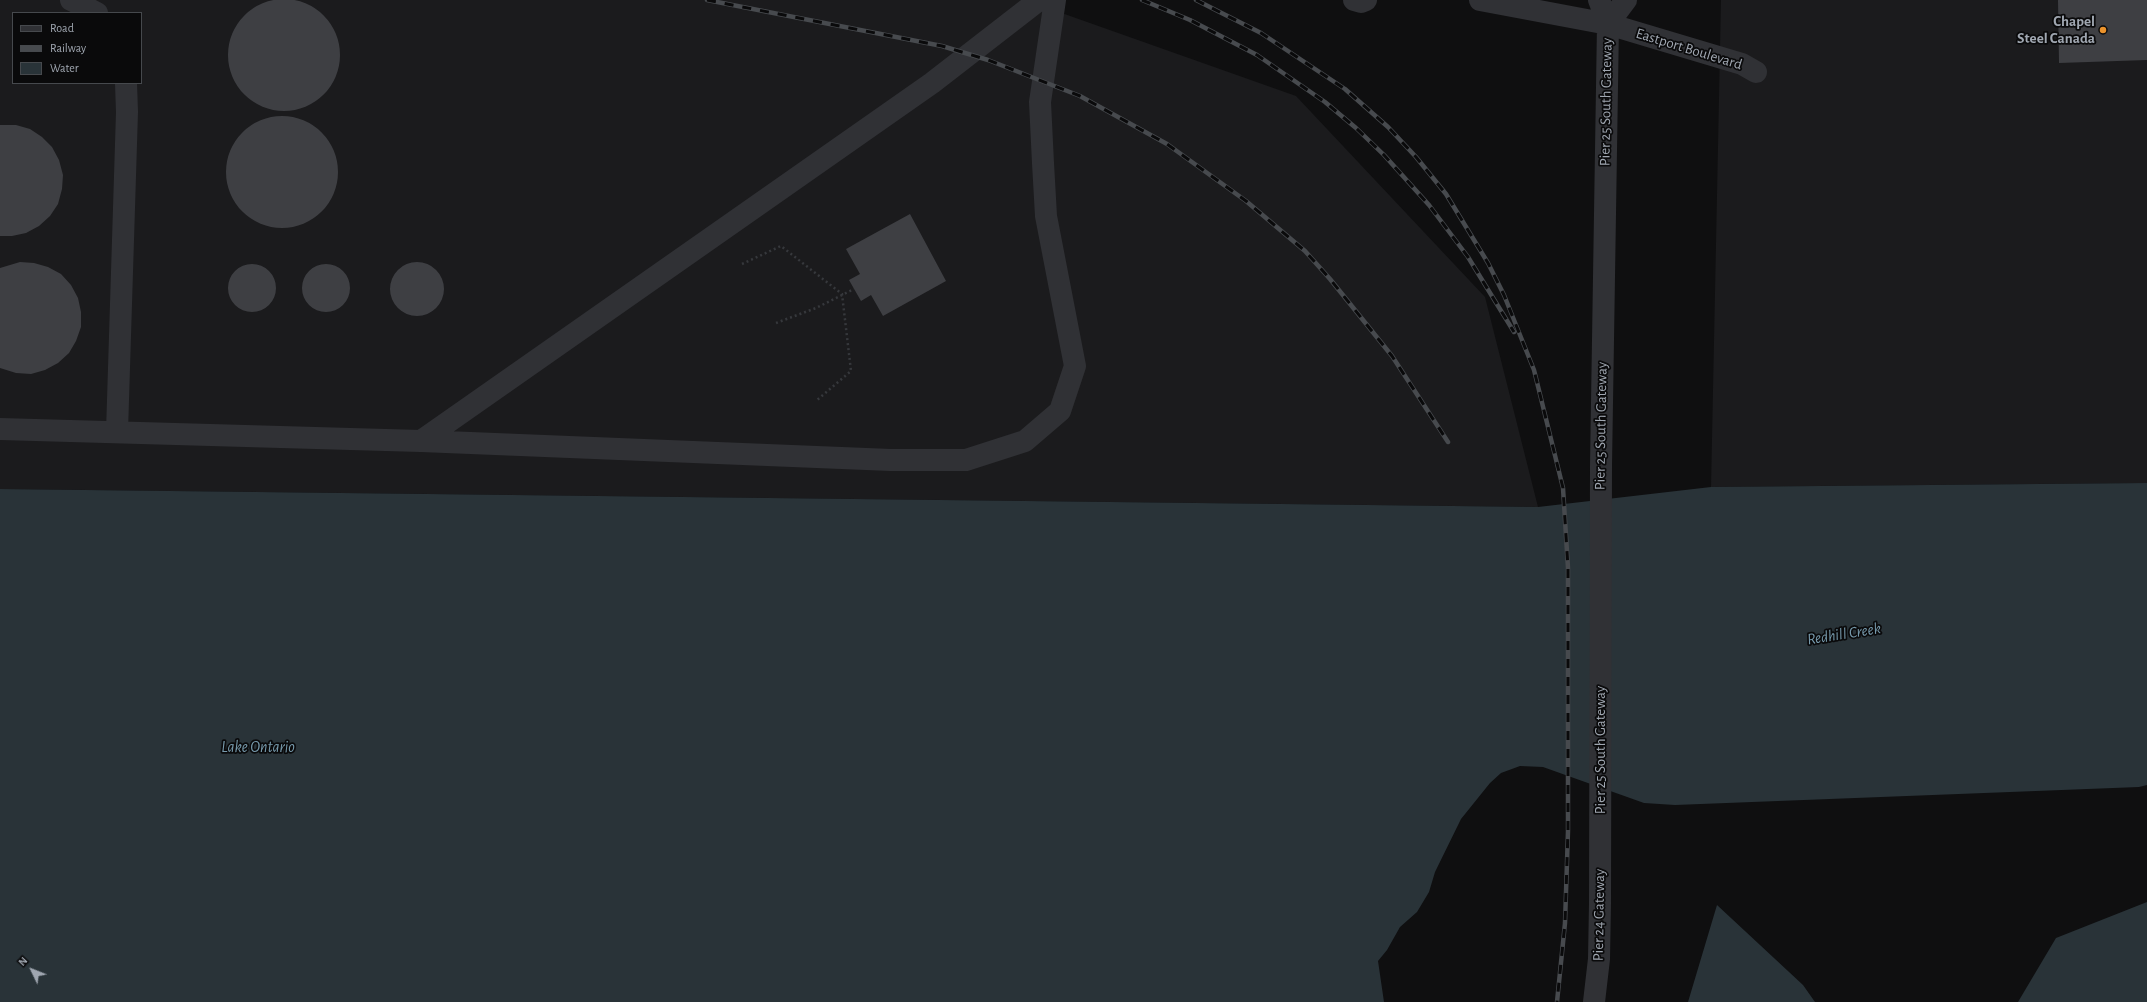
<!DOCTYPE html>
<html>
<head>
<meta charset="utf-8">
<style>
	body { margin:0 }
	#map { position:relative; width:2147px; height:1002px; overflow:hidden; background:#0f0f10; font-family:"Alegreya Sans",sans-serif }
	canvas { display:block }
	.legend { position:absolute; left:12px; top:12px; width:130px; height:72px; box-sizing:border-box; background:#0a0a0b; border:1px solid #46494d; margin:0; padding:5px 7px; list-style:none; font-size:12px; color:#a0a7b1 }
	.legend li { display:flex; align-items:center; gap:8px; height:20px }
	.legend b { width:20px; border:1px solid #46494d }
	.north { position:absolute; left:12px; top:950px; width:40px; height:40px; -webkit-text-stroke:3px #0a0a0b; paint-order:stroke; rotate:313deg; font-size:11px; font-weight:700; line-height:16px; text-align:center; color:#a0a7b1 }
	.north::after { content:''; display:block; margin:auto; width:14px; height:18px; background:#a0a7b1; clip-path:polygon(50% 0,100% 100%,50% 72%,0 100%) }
</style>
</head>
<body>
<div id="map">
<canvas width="2147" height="1002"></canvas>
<ul class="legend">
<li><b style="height:5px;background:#303135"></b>Road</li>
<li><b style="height:5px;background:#474a4e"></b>Railway</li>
<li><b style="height:11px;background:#293338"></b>Water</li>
</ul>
<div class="north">N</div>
</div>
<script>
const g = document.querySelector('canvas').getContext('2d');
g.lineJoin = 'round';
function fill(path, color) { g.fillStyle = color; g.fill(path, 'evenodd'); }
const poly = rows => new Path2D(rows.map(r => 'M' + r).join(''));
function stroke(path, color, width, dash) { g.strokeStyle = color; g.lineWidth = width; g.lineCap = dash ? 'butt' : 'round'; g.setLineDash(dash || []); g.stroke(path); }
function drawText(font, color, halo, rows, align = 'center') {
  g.font = font + ' "Alegreya Sans",sans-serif'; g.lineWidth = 3.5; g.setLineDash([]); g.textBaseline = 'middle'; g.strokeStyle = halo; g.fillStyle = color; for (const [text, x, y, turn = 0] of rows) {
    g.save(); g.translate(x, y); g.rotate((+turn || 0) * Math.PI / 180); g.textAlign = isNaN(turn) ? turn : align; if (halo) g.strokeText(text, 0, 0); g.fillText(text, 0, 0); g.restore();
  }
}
const built = poly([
	[0,0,1025,0,1296,96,1485,297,1538,507,0,489],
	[13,13,141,13,141,83,13,83],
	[1721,0,2147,0,2147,483,1711,487]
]);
const water = poly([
	[2147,483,2147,785,2139,787,1675,805,1644,803,1543,767,1520,766,1501,773,1490,783,1461,819,1435,872,1429,892,1417,912,1400,927,1387,950,1378,961,1384,1002,0,1002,0,489,1538,507,1711,487],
	[2147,902,2147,1002,2018,1002,2056,938],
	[1717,905,1803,985,1815,1002,1688,1002]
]);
const building = poly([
	'228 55a56 56 0 1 1 112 0a56 56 0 1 1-112 0Z',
	[2058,0,2147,0,2147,60,2059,63],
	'226 172a56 56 0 1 1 112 0a56 56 0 1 1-112 0Z',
	[0,125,16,125,30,129,42,137,52,147,59,160,63,175,62,189,58,204,50,216,39,226,26,233,12,236,0,236],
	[910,214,946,281,883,316,871,295,861,301,849,280,860,274,846,249],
	'390 289a27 27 0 1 1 54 0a27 27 0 1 1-54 0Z',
	[20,262,34,263,48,267,61,274,71,285,78,298,81,312,81,327,76,341,69,353,58,363,45,370,31,374,16,373,0,368,0,268],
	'302 288a24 24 0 1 1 48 0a24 24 0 1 1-48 0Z',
	'228 288a24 24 0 1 1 48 0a24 24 0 1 1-48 0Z'
]);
const path = poly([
	[742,264,781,246,842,294,851,371,816,401],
	[776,323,816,308,854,289]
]);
const minor = poly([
	[71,0,97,13],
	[1354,0,1361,2,1366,0],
	[1480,0,1608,24,1742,64,1756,72],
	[1608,24,1626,0],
	[0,429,421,441,891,460,966,460,1025,441,1060,411,1075,366,1046,216,1043,163,1040,102,1055,0],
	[117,432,127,112,126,83],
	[421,441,932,83,1039,0],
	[1594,1002,1599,959,1600,903,1601,466,1608,24,1599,0]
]);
const rail = poly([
	[707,0,942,46,988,60,1080,96,1167,144,1246,201,1305,251,1330,279,1392,356,1448,442],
	[1142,0,1190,20,1257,55,1325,102,1356,128,1384,155,1429,205,1468,257,1514,332],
	[1196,0,1261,33,1345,89,1388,127,1416,157,1446,194,1488,263,1504,295,1534,370,1563,488,1568,568,1568,831,1565,923,1557,1002]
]);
const markers = [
	[2103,30,4,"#eb932c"]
];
const poiNames = [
	["Chapel",2095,21],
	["Steel Canada",2095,38]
];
const streetNames = [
	["Eastport Boulevard",1689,49,17],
	["Pier 25 South Gateway",1606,102,-89],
	["Pier 25 South Gateway",1601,426,-89],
	["Pier 25 South Gateway",1600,750,-90],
	["Pier 24 Gateway",1599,915,-89]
];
const waterNames = [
	["Redhill Creek",1844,634,-9],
	["Lake Ontario",258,747]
];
fill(built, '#1b1b1d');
fill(water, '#293338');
fill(building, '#3e3f43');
stroke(path, '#36383c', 2.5, [2, 3]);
stroke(minor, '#303135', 22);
stroke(rail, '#474a4e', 4.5);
stroke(rail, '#0a0a0b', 3, [9]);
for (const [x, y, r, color] of markers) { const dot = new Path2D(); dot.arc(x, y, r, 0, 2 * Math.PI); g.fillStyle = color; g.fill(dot); stroke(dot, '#0a0a0b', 1.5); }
drawText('bold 15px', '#a0a7b1', '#0a0a0b', poiNames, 'right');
drawText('15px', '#a0a7b1', '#0a0a0b', streetNames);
drawText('italic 16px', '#779aac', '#0a0a0b', waterNames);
</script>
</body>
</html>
